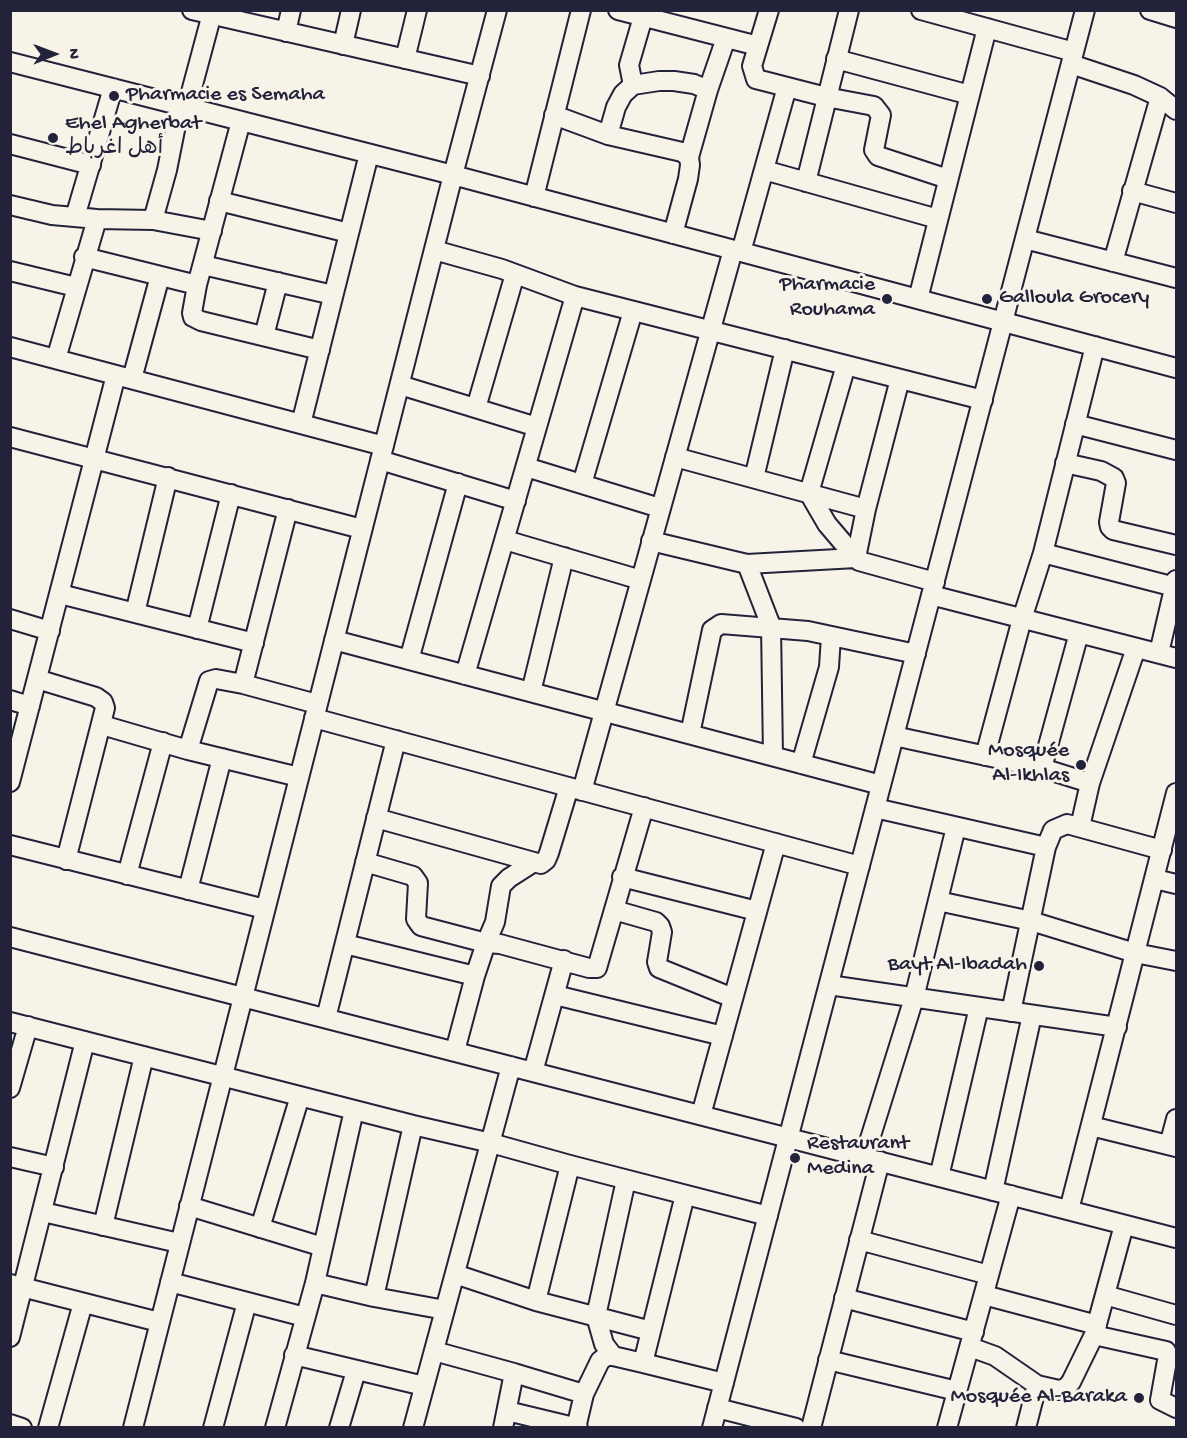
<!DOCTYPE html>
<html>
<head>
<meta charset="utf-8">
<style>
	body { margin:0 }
	#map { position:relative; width:1187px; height:1438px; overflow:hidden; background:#f7f3e8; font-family:"Gochi Hand",sans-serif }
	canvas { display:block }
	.frame { position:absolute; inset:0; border:12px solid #22223b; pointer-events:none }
	.north { position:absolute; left:24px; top:24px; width:60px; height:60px; -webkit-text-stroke:4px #f7f3e8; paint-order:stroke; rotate:89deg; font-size:16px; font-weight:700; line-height:24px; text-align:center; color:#22223b }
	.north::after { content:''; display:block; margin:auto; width:21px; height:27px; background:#22223b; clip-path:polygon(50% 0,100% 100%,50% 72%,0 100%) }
</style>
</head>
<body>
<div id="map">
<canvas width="1187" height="1438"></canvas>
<div class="frame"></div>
<div class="north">N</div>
</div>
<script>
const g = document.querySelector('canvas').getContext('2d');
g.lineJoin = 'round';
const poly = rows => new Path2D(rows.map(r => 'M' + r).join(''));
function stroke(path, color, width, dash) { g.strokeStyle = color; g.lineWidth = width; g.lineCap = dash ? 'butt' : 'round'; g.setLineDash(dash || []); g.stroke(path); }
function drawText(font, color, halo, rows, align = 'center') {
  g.font = font + ' "Gochi Hand","Playpen Sans Arabic",sans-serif'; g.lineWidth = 6; g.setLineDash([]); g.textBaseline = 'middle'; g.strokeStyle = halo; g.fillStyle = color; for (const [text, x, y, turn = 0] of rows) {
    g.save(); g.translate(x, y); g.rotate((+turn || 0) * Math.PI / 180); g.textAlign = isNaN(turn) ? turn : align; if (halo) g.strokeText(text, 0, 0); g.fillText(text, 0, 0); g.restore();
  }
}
const minor = poly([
	[192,10,480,76],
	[618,10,758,46],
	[769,10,752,66,756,79,826,97,874,106,881,115,874,150,878,156,948,179],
	[921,10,1074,52],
	[1150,10,1176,18],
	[286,32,291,10],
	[343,45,351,10],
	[405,59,417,10],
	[836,59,970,95],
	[10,62,453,175,1176,368],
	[1071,64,1134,85,1160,97,1176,110],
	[633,85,629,65,643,17],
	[187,107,213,10],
	[554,115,608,135,682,152,689,157],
	[241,121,197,285,192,313,193,317,201,321,320,350],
	[608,135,616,107,623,94,633,85,659,81,674,81,694,84,708,90],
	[10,144,91,165],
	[764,170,938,219],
	[806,182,849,10],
	[1132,191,1176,203],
	[534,197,581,10],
	[219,201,349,233],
	[10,205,52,215,97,219,153,220,212,231],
	[75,217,113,88],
	[153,220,167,170,180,105],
	[673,234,688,179,690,165,689,157,708,90,726,38],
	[1025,239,1176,278],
	[434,250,502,269,575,296,983,400],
	[741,252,787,87],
	[84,257,197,285],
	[1113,262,1160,97],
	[203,265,333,295],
	[10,271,76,287],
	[918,299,987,28],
	[264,336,278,282],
	[10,347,384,446],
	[56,359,97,219],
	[132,379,160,276],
	[900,379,866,509,856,558,859,561,935,582],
	[400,385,537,427],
	[476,408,515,274],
	[301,424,369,154],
	[1075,424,1176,450],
	[10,437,362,529],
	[675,457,866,509],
	[380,460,516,501],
	[1065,463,1101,471,1114,478,1116,483,1109,522,1110,527,1113,530,1176,545],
	[526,467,660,508],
	[754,478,785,349],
	[582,484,633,311],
	[288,509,243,684,317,704],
	[505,540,641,580],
	[651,541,747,564,856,558,827,524,809,493,846,365],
	[1043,553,1175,587],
	[747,564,771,626,773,756],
	[60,594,254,643],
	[931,595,1176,658],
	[135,613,168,477],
	[10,619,50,631],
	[197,629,231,494],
	[334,640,881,785],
	[1159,653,1176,580],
	[409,660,458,483],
	[465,675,575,296],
	[37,679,96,697,103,702,105,708,66,860],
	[531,692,564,557],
	[10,700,30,706],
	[314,718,860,866],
	[102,725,188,750,299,777],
	[690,734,712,630,721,624,808,631,916,654],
	[894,736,1042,768,1090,783],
	[188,750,209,681,216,679,243,684],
	[985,756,1022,619,1043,553,1095,346],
	[801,764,829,667,831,636],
	[1042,768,1079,633],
	[10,782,116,375],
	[582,791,733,250],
	[875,808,1046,847],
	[376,818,541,864,546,860,549,853,569,787],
	[1080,827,1090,783,1136,648],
	[10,845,265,909],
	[365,862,413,876,418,883,416,919,421,926,486,943,495,922,501,886,509,878,534,862],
	[127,875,163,742],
	[622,877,757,911],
	[1155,879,1176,884],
	[188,890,222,758],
	[938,901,1031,921,1135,953,1176,961],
	[614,910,656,922,660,926,662,932,657,962,659,968,733,998],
	[10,937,1176,1238],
	[345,944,475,976,455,1051],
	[475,976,486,943,500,944,589,968,597,968,644,807],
	[829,985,1117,1027],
	[555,995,723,1036],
	[1011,1012,1046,847,1053,830,1067,824,1162,850],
	[326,1018,396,740],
	[10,1022,413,1125,491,1143,570,1165,768,1216],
	[533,1072,564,960],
	[10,1088,28,1026],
	[701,1115,776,843],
	[1091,1126,1176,1147],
	[1169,1145,1176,1119],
	[10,1157,54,1167],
	[864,1158,914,998,956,827],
	[939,1177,979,1007],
	[993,1191,1032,1015],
	[685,1195,643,1363,724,1383],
	[189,1206,323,1247],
	[1069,1210,1176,793],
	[43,1212,179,1243],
	[103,1226,144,1056],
	[260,1228,300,1096],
	[859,1240,989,1275],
	[455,1274,536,1301,651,1331],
	[170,1282,305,1317],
	[315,1283,374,1297,445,1310],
	[10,1284,159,1322],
	[984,1295,1097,1325],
	[1105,1295,1176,1315],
	[374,1297,413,1125],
	[844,1298,974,1332],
	[536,1301,570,1165],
	[1094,1335,1166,1351,1168,1355,1160,1400,1176,1408],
	[10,1337,85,1041],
	[970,1347,995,1356,1037,1385],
	[434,1351,514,1373,503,1428],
	[294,1355,424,1386],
	[613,1356,604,1344,596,1316,626,1180],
	[828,1360,957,1391],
	[514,1373,584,1394],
	[717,1408,796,1428],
	[507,1411,578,1428],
	[10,1424,22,1428],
	[48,1428,83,1303],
	[133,1428,453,175,497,10],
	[213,1428,247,1302],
	[275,1428,315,1283,354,1110],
	[339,1428,356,1371],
	[413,1428,511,1066],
	[576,1428,584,1394,600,1361,606,1356,613,1356,643,1363],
	[712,1428,1085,10],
	[811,1428,880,1161],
	[947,1428,1011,1195],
	[1026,1428,1037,1385,1059,1390,1066,1388,1071,1382,1094,1335,1124,1225]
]);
const markers = [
	[114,96,6,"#22223b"],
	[53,138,6,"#22223b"],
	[887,299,6,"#22223b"],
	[987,299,6,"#22223b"],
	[1081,765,6,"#22223b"],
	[1039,966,6,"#22223b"],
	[795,1158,6,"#22223b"],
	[1139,1398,6,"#22223b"]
];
const poiNames = [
	["Pharmacie es Semaha",126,96],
	["Ehel Agherbat",65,125],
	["أهل اغرباط",65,150],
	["Pharmacie",875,286,"right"],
	["Rouhama",875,311,"right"],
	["Galloula Grocery",999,299],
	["Mosquée",1069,752,"right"],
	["Al-Ikhlas",1069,777,"right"],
	["Bayt Al-Ibadah",1027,966,"right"],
	["Restaurant",807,1145],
	["Medina",807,1170],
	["Mosquée Al-Baraka",1127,1398,"right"]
];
stroke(minor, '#22223b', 22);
stroke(minor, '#f7f3e8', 18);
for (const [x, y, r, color] of markers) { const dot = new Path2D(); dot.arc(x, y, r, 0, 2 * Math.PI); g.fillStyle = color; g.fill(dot); stroke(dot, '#f7f3e8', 2); }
drawText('22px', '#22223b', '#f7f3e8', poiNames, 'left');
</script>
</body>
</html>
